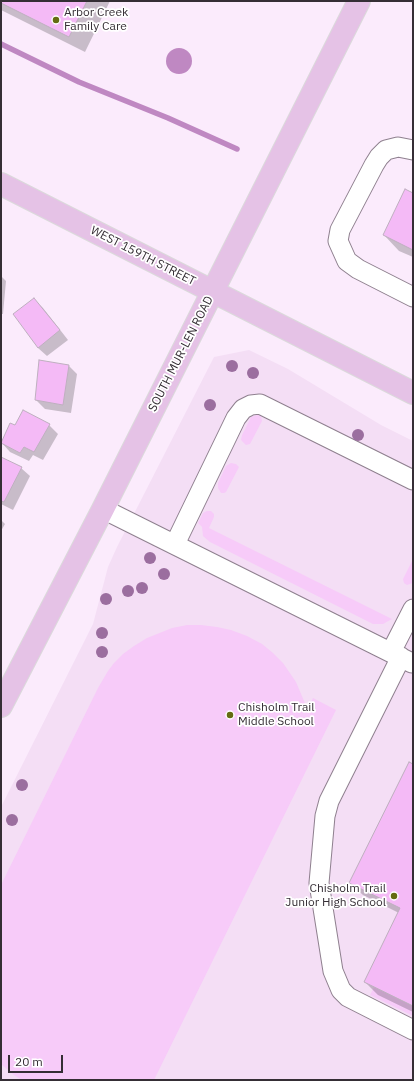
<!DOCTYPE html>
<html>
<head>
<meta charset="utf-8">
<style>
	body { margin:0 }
	#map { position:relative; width:414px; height:1081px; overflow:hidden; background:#fbebfc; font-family:"IBM Plex Sans",sans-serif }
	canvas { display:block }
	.frame { position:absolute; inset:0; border:2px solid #352e35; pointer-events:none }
	.scale { position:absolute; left:8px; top:1055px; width:55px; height:18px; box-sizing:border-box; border:2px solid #352e35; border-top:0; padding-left:5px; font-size:12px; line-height:14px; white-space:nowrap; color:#352e35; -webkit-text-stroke:3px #fff; paint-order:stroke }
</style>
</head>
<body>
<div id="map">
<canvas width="414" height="1081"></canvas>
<div class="frame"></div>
<div class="scale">20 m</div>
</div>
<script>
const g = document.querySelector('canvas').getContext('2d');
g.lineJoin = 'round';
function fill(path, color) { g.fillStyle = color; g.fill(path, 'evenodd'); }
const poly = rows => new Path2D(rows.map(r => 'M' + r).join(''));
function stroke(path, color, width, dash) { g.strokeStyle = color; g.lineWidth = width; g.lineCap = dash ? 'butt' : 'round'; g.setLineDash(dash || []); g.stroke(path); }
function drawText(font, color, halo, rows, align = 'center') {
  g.font = font + ' "IBM Plex Sans",sans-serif'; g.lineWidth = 3.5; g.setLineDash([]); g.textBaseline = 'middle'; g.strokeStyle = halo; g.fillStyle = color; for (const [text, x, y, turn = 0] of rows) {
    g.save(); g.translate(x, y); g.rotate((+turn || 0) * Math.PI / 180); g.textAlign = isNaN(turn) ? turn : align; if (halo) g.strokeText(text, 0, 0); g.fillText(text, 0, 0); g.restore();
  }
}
const built = poly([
	[249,350,288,369,381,425,413,441,413,1080,1,1080,1,807,93,624,108,567,117,547,214,357]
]);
const green = poly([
	[257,415,261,416,262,421,250,444,246,445,241,440,242,435,251,417],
	[231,463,236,464,239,467,226,492,224,493,221,493,218,488,218,483,226,466],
	[207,511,211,511,214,514,214,517,209,528,392,619,383,624,373,624,210,542,203,536,202,527,198,523,203,513],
	[413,559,413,583,407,585,404,583,403,579],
	[187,625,201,625,217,627,231,630,247,636,262,644,273,653,283,663,296,682,307,708,308,709,313,698,336,710,154,1080,22,1080,14,1075,1,1064,1,885,98,688,108,671,114,663,123,654,134,646,147,638,172,628],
	[374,987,413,1006,413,1016,370,995]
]);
const water = poly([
	'166 61a13 13 0 1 1 26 0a13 13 0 1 1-26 0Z'
]);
const shadow = poly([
	[1,1,110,1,85,52,1,10],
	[413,194,413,257,399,251,384,235],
	[1,276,6,281,3,314,1,314],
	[34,300,43,308,68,340,47,356,38,348],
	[68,365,77,374,71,413,45,409,36,400],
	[49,425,58,434,43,460,33,455,29,461,10,452,2,443,15,427],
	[1,458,21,468,30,476,13,510,1,504],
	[1,520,5,524,1,531],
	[413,765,413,1012,378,995,365,982,399,913,363,895,350,883]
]);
const stream = poly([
	[1,44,79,82,168,118,237,149]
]);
const building = poly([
	[1,1,87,1,69,37,1,3,1,1],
	[405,189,413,193,413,250,383,235,405,189],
	[34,298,60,330,38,348,13,314,34,298],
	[39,360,69,365,63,405,35,400,39,360],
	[23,410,50,424,34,452,24,447,20,453,1,443,10,423,15,425,23,410],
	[1,457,22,467,4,502,1,501,1,457],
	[409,762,413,764,413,1006,364,982,400,908,349,883,409,762]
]);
const minor = poly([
	[413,150,398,147,386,150,379,157,374,165,340,230,338,241,347,261,358,269,413,297],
	[103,509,412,663],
	[175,544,236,418,243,409,251,405,260,404,413,480],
	[391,652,413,609],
	[401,657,329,801,325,816,319,883,333,971,341,990,348,997,413,1030]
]);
const major = poly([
	[1,184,413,393],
	[1,706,103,509,359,1]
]);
const trees = [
	[232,366],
	[253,373],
	[210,405],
	[358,435],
	[150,558],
	[164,574],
	[142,588],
	[128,591],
	[106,599],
	[102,633],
	[102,652],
	[22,785],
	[12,820]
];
const markers = [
	[56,20,4,"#646c11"],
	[230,715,4,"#646c11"],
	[394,896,4,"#646c11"]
];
const poiNames = [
	["Arbor Creek",64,13],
	["Family Care",64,27],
	["Chisholm Trail",238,708],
	["Middle School",238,722],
	["Chisholm Trail",386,889,"right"],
	["Junior High School",386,903,"right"]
];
const streetNames = [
	["WEST 159TH STREET",143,256,27],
	["SOUTH MUR-LEN ROAD",181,354,-63]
];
fill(built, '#f4def5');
fill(green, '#f7cbf9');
fill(water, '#bf88c2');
fill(shadow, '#0003');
stroke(stream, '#bf88c2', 5.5);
fill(building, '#f4baf6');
stroke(building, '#beafbf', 1);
stroke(minor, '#8f808f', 21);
stroke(major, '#dbd9db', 24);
stroke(minor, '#fff', 19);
stroke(major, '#e5c2e6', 22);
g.fillStyle = '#9b6e9f';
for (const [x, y] of trees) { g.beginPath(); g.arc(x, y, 6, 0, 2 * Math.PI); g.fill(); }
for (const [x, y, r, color] of markers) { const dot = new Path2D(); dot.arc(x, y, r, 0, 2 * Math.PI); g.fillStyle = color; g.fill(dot); stroke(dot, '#fff', 1.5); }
drawText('12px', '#352e35', '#fff', poiNames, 'left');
drawText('12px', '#352e35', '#fff', streetNames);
</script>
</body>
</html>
